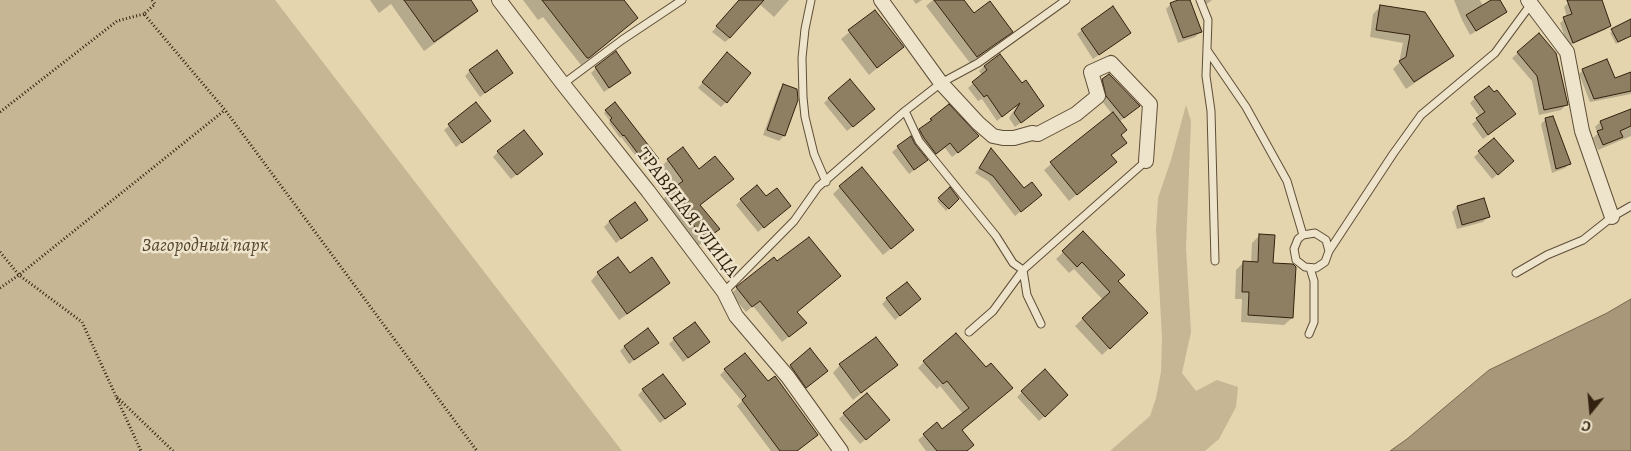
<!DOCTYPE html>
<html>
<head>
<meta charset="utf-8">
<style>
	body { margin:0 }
	#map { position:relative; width:1631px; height:451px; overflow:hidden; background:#e4d5af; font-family:Alegreya,serif }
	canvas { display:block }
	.north { position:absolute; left:1566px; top:386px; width:50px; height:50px; -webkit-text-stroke:4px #ede4cb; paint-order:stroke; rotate:197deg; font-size:14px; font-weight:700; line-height:20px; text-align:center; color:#33210f }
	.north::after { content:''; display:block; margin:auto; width:18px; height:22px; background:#33210f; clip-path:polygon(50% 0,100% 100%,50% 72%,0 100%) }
</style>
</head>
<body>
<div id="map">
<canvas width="1631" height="451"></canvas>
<div class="north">С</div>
</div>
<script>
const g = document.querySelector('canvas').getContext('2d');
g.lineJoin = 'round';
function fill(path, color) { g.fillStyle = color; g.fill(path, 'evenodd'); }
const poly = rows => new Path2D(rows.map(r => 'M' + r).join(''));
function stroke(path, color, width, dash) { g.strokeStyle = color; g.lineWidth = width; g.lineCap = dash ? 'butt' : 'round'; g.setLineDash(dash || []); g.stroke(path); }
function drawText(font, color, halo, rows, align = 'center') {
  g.font = font + ' Alegreya,serif'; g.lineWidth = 5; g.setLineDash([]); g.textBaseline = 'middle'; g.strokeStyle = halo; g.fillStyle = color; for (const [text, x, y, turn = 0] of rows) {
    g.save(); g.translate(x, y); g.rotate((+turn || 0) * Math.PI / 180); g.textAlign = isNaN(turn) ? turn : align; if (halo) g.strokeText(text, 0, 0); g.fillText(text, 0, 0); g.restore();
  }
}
const green = poly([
	[0,0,275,0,622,451,0,451],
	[1186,105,1191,121,1186,248,1191,332,1182,373,1196,391,1217,380,1238,387,1236,407,1219,439,1205,451,1110,451,1150,416,1156,398,1161,372,1162,337,1156,230,1158,198,1171,160]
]);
const water = poly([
	[1631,299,1631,451,1390,451,1407,439,1489,370,1607,313,1631,299]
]);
const shadow = poly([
	[370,0,469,0,477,11,467,20,424,51,391,4,379,13],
	[523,0,623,0,608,43,581,65,543,17,538,20],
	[755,0,789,0,774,17],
	[913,0,922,0,916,4],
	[933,0,963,0,974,15,1011,31,1004,38,970,63,926,6],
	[1182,0,1189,0,1200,32,1195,37,1178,43,1166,9,1171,4],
	[1201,0,1212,0,1204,6],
	[1454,0,1480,0,1483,6,1494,0,1498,0,1505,12,1500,17,1470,35,1462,20],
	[1576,0,1600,0,1610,26,1605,30,1568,46,1560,23,1567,17,1564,7,1568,3],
	[1381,6,1452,55,1444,63,1406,89,1393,69,1399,63,1403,43,1370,37,1373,14],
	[731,10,730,38,725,42,712,32],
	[875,11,902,47,869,75,841,39],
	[1631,23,1631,36,1616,44,1610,33],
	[1082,30,1124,37,1093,59,1077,34],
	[1539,35,1566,105,1561,110,1539,115,1532,81,1512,58],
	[722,59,726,102,721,107,698,88],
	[984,66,1022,84,1043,106,1015,127,1009,118,1018,104,997,121,982,99,978,101,968,88,982,75,979,71],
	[596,68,624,78,604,92,591,73],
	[1583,70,1615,80,1631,73,1631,94,1590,102,1579,74],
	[470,71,512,73,480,97,465,76],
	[1103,80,1133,111,1119,122,1120,136,1125,143,1111,156,1116,162,1069,201,1044,170,1112,114,1102,101,1098,85],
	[784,86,797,100,784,136,779,141,763,135,779,91],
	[829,98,869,114,847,131,824,103],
	[1475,98,1509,119,1483,139,1472,124,1480,117,1470,103],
	[476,104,484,126,456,147,444,130],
	[948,106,973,141,952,157,945,148,931,158,915,135],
	[1631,110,1631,136,1598,150,1593,138,1598,133,1595,127,1600,122],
	[606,111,655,161,645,168,621,137,620,138,609,123,610,121,604,113],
	[1546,119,1570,163,1565,168,1552,173,1541,124],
	[910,138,921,165,909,174,892,152],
	[1494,139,1507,166,1492,179,1474,157],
	[991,150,1023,190,1035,200,1015,216,988,181,975,173],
	[498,152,536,159,511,179,493,157],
	[668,160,698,170,726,185,699,206,712,235,698,246,662,200,677,187,662,166],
	[840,187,905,237,883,255,833,194],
	[950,189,958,199,946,211,937,201],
	[766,198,789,206,758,232,736,205,741,200],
	[1457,207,1489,216,1483,222,1457,229,1452,212],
	[646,220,616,243,604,227,609,222],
	[1083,233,1117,281,1139,320,1102,355,1075,326,1103,300,1074,269,1069,273,1056,259],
	[1260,235,1292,318,1284,325,1241,322,1242,299,1235,299,1236,270,1244,262,1251,263,1252,243],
	[777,263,839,276,796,313,799,329,782,342,753,306,746,312,731,294,737,288],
	[598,273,668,283,661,291,619,320,591,281],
	[887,299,914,304,895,320,882,304],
	[674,339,703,347,683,362,669,344],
	[657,343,629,364,620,351,625,346],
	[809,350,821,376,801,392,786,371],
	[924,362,986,369,1005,394,961,431,967,451,926,451,918,440,924,435,942,431,963,414,940,386,937,389,918,368],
	[840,365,896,365,853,400,833,373],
	[725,370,768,383,796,451,771,451,737,406,742,401,720,375],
	[643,390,679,409,660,423,638,395],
	[1022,392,1062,400,1039,421,1017,397],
	[844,414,883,425,860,444,839,419]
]);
const building = poly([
	[404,0,471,0,478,11,434,42,404,0],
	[542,0,624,0,638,18,589,58,587,58,542,0],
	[739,0,764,0,730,38,716,26,739,0],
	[934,0,964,0,974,13,990,1,1013,32,977,57,934,0],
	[1178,0,1190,0,1202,32,1183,38,1170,3,1178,0],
	[1491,0,1500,0,1507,12,1476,31,1466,15,1491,0],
	[1567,0,1602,0,1611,26,1573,43,1563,17,1572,14,1567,0],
	[1380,5,1425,12,1454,56,1414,82,1399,61,1406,57,1410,35,1376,30,1380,5],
	[1113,6,1131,33,1099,55,1081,29,1113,6],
	[875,10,904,47,877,68,848,30,875,10],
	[1631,19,1631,36,1618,42,1611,29,1631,19],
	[1539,33,1556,53,1568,105,1544,110,1537,76,1517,52,1539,33],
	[497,50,513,73,485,93,469,70,497,50],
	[616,51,631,73,609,88,595,67,616,51],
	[727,52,751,73,727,103,702,82,727,52],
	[1000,54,1022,83,1026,80,1044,106,1021,123,1014,113,1020,103,1002,117,987,95,984,97,972,82,987,70,984,66,1000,54],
	[1607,59,1615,78,1631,72,1631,91,1594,99,1582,69,1607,59],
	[1109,74,1140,106,1124,118,1106,96,1102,79,1109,74],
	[850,79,875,109,853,127,828,98,850,79],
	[783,84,797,89,798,100,785,136,767,130,783,84],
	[1489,86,1494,92,1497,90,1516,114,1488,135,1476,118,1485,112,1474,97,1489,86],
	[476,102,491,121,462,143,448,124,476,102],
	[615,102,659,159,648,167,624,135,623,136,610,120,612,118,605,110,615,102],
	[949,104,979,136,958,153,950,143,936,154,924,138,919,129,932,120,930,119,949,104],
	[1631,109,1631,126,1620,131,1623,137,1603,145,1597,131,1603,129,1600,121,1631,109],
	[1113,112,1127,130,1121,135,1127,143,1111,155,1117,162,1077,195,1050,162,1113,112],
	[1553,116,1571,164,1556,169,1545,118,1553,116],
	[524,130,543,154,517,175,497,151,524,130],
	[911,136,915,144,928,160,914,170,897,146,911,136],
	[1494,138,1514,161,1498,175,1478,151,1494,138],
	[683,147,699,169,715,156,734,179,700,205,720,229,705,240,668,192,683,181,667,159,683,147],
	[991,148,1024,188,1032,182,1042,195,1021,212,993,176,979,168,991,148],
	[862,167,914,230,891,249,839,186,862,167],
	[757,185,766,196,777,188,791,206,764,228,740,199,757,185],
	[950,187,959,199,949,209,938,198,950,187],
	[1484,198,1490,217,1462,225,1457,206,1484,198],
	[635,202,648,220,621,239,609,221,635,202],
	[1083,231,1125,275,1118,281,1148,313,1110,349,1082,318,1110,292,1082,262,1077,267,1062,251,1083,231],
	[1259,234,1275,235,1273,263,1293,264,1296,267,1293,318,1248,315,1249,292,1242,292,1243,261,1258,262,1259,234],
	[809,237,841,276,797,312,807,323,789,337,760,301,752,307,736,287,774,257,777,261,809,237],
	[618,257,630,273,652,257,670,283,627,314,597,272,618,257],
	[907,282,921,299,900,316,886,298,907,282],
	[695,322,710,342,688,358,673,338,695,322],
	[648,328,659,343,634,360,624,346,648,328],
	[956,333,986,367,991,363,1013,388,962,430,974,445,967,451,937,451,923,434,937,422,942,429,969,408,947,381,943,384,923,361,956,333],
	[876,337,898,365,861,393,839,364,876,337],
	[810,348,828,371,806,388,790,365,810,348],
	[745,353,768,381,775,376,818,435,797,451,780,451,742,400,746,396,724,369,745,353],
	[1045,369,1068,395,1045,417,1021,391,1045,369],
	[663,374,686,404,665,419,642,389,663,374],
	[867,393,890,420,866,440,843,413,867,393]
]);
const path = poly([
	[152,0,155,4,144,14,225,110,477,451],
	[0,112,117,21,144,14],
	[0,252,19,275,82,322,141,451],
	[0,288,19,275,225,110],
	[117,397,173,451]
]);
const lane = poly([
	[811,0,805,29,802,58,803,97,805,117,814,154,826,182],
	[1200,0,1208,20,1206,76,1211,111,1215,261],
	[1207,50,1246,107,1287,181,1303,235],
	[563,84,622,40,682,0],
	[905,111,919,141,996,236,1013,263,1023,270,1027,295,1041,324],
	[1329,251,1326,240,1315,233,1303,235,1298,239,1294,249,1296,260,1305,267,1316,268,1325,262,1329,251,1393,154,1421,115,1495,53,1531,4],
	[1516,273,1547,255,1583,240,1612,217,1631,206],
	[724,292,794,221,818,187,905,111,941,83,978,63,1066,0],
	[969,332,993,311,1023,270,1146,161],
	[1309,334,1314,322,1314,281,1310,268]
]);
const street = poly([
	[499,0,563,84,648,191,724,292,736,316,788,377,841,451],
	[881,0,941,83,978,123,993,136,1003,138,1014,138,1032,133,1038,134,1076,114,1098,96,1091,72,1111,63,1150,104,1146,161],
	[1528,0,1567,52,1582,131,1612,217]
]);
const streetNames = [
	["ТРАВЯНАЯ УЛИЦА",687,213,53]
];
const parkNames = [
	["Загородный парк",205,246]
];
fill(green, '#c6b694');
fill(water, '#a89879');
stroke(water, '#79684f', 1);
fill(shadow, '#0003');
fill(building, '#8f7f62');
stroke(building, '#33210f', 1);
stroke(lane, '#5f4e37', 9);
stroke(street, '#5f4e37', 16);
stroke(path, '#33210f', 3, [1, 2.5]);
stroke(lane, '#ede4cb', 7);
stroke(street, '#ede4cb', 14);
drawText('19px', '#33210f', '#ede4cb', streetNames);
drawText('italic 19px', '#584630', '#ede4cb', parkNames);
</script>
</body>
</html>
